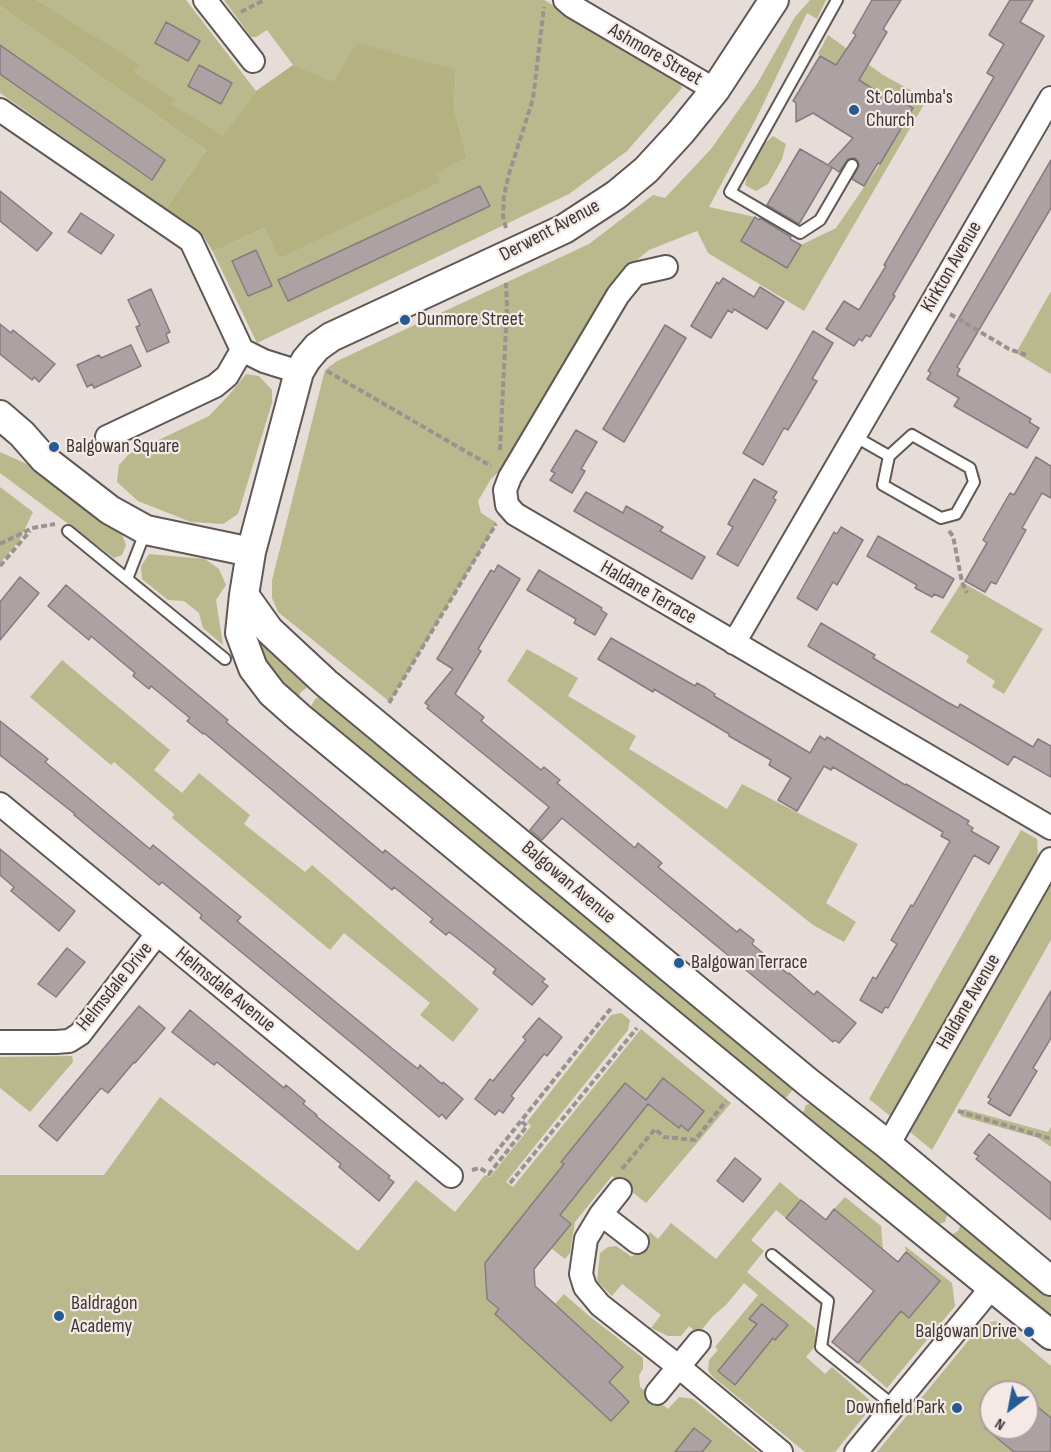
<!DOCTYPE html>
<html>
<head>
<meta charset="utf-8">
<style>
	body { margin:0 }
	#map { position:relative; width:1051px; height:1452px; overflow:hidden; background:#e6dcd8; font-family:"Sofia Sans Condensed",sans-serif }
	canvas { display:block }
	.north { position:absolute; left:979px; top:1380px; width:60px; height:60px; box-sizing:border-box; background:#f4e9e5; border:2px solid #aaa29f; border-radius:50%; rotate:212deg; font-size:16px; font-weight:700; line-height:24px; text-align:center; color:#3b3735 }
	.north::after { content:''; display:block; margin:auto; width:21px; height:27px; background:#255a92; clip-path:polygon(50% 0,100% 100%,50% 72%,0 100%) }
</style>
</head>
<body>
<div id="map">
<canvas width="1051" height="1452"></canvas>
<div class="north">N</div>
</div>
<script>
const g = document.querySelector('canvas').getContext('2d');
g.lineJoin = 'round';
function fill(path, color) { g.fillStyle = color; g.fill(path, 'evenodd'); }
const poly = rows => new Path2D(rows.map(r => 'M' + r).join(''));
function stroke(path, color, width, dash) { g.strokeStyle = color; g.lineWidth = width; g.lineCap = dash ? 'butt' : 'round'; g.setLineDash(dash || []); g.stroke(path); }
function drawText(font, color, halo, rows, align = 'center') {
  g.font = font + ' "Sofia Sans Condensed",sans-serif'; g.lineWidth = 4.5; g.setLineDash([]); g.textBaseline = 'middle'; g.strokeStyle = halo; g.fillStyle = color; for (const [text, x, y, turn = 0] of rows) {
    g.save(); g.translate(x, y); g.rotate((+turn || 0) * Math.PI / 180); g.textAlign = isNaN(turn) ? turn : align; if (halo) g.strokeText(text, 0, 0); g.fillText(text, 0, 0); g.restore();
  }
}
const green = poly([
	[37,0,186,0,256,91,223,137,172,104,174,100,134,72,138,64],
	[224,0,544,0,677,78,682,88,627,151,569,194,257,343,213,252,264,228,279,257,439,181,435,173,467,158,454,107,456,70,333,83,293,65,267,30,256,37,251,37],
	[810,0,826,0,817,19,807,13,756,119,709,207,755,217,741,241,801,245,836,228,880,164,913,109,894,97,887,100,874,89,818,54,828,35,883,75,927,99,804,311,708,253,697,231,649,250,626,269,506,465,491,479,478,501,481,513,497,523,390,702,278,612,272,598,272,580,325,370,337,361,589,244,653,195,665,198,711,149,757,84,795,17],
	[0,6,206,150,166,209,0,93],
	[773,136,786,144,782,159,768,184,756,191,745,185,748,171,762,146],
	[1051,291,1051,374,1016,353],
	[246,374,259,376,272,390,272,403,238,514,223,524,191,522,138,501,117,482,119,465,129,454,209,416,229,395],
	[0,452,38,469,122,534,126,545,122,555,114,558,0,473],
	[0,487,33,512,19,541,0,563],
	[149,554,205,559,219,569,226,585,216,600,223,645,203,628,199,613,184,601,168,600,142,579,141,566],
	[962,582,1043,629,1004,694,992,687,995,681,966,662,969,656,930,632],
	[253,622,314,682,301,692,295,705,254,655],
	[527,649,578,678,568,696,636,736,629,749,727,809,742,784,858,844,826,903,856,922,844,942,813,925,507,681],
	[62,660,170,750,154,770,182,793,199,773,250,815,244,824,305,872,312,865,479,1009,453,1042,420,1015,430,1003,344,933,330,950,172,818,174,814,114,762,111,765,30,697],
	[323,695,794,1088,786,1098,774,1098,311,717,310,708,315,699],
	[1021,830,1037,839,1038,858,890,1116,869,1099],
	[1051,885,1051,940,932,1150,910,1132],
	[621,1013,630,1020,628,1030,506,1182,513,1187,641,1029,731,1103,646,1203,612,1176,575,1222,570,1253,565,1259,551,1248,560,1215,555,1176,485,1263,487,1299,499,1309,495,1314,611,1421,629,1402,609,1382,623,1367,555,1304,564,1294,588,1315,643,1358,643,1369,639,1375,640,1387,668,1409,679,1397,693,1399,758,1452,0,1452,0,1175,104,1175,160,1097,358,1251,416,1180,455,1212,485,1175,490,1177,531,1126,527,1122,611,1015],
	[72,1056,73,1062,30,1112,0,1088,0,1057],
	[816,1102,949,1209,945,1222,933,1226,802,1115,806,1105],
	[964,1109,1048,1132,1051,1127,1051,1147,1038,1138,960,1116],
	[780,1182,801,1200,786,1218,776,1210,751,1240,764,1251,747,1272,815,1328,816,1345,806,1357,825,1374,832,1367,874,1404,835,1452,805,1452,713,1377,708,1370,709,1360,718,1350,715,1347,758,1295,744,1283,726,1305,713,1316,698,1334,689,1326,681,1336,668,1336,651,1328,661,1315,622,1284,612,1296,597,1281,600,1253,608,1247,616,1246,632,1257,650,1232,658,1239,671,1223,716,1259],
	[845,1197,881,1226,883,1250,834,1209],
	[964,1216,1051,1289,1051,1327,945,1239,958,1231],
	[905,1246,952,1283,955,1306,887,1388,858,1363,901,1311,910,1318,940,1281,906,1252],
	[997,1321,1051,1366,1051,1452,877,1452,982,1324],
	[991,1392,1027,1392,1027,1428,991,1428]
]);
const forest = poly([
	[0,0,37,0,139,64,134,72,175,100,172,104,223,136,256,91,293,65,333,82,357,43,456,70,454,107,467,158,436,173,440,182,279,258,264,228,213,252,201,232,166,209,206,150,0,6]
]);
const building = poly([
	[872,0,901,0,883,29,887,32,859,80,889,99,893,97,913,108,880,164,878,163,864,186,852,179,859,166,858,161,855,158,848,159,839,172,830,166,832,168,799,224,767,205,800,149,828,165,853,138,813,113,796,122,796,103,793,101,820,56,836,65,856,35,853,33,872,0],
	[1010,0,1033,0,1020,22,1044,36,893,295,895,296,870,337,866,335,862,341,859,339,854,346,826,329,844,301,859,310,886,266,884,265,994,77,987,73,1004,44,989,35,1010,0],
	[166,22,200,41,188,61,155,43,166,22],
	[0,45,165,160,152,180,0,74,0,45],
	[199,65,232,83,221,104,188,86,199,65],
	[1051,160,1051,208,957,367,960,369,957,375,1031,419,1029,422,1039,428,1027,448,954,406,959,398,927,379,931,373,928,371,1051,160],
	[480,186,490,206,288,301,278,280,480,186],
	[0,191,52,233,37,251,0,221,0,191],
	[81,213,114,235,101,254,68,232,81,213],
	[755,217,759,220,760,218,791,237,790,239,801,245,787,268,741,241,755,217],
	[256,250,272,286,248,296,232,261,256,250],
	[723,278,754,297,760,287,784,302,767,329,734,309,732,313,728,310,711,338,691,326,717,282,719,284,723,278],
	[151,289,170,332,166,334,169,342,147,352,136,327,140,325,128,300,151,289],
	[0,324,11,333,13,330,55,364,39,382,34,377,32,380,0,354,0,324],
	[665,325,686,338,624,442,603,429,665,325],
	[813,331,833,343,812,379,817,381,788,430,784,428,763,465,743,453,813,331],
	[131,345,141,366,94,388,92,384,87,387,77,365,99,355,101,358,131,345],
	[576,430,597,442,581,469,585,471,572,493,550,480,555,473,551,471,576,430],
	[1036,457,1051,466,1051,498,1042,493,1022,528,1026,530,996,584,991,582,985,592,965,581,987,543,983,540,1010,493,1014,495,1036,457],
	[754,479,777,492,773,498,776,500,738,566,717,554,733,527,728,524,754,479],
	[586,492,623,513,626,506,663,527,660,531,705,557,692,579,574,511,586,492],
	[841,527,863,540,837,585,833,582,817,610,797,598,834,532,837,534,841,527],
	[878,536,954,579,943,598,934,594,932,597,915,588,917,585,867,556,878,536],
	[498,565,520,579,478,649,481,651,455,694,484,717,481,721,541,770,544,767,560,780,557,783,635,848,638,843,662,863,658,867,737,932,740,929,754,940,752,944,788,974,789,973,814,995,817,991,856,1023,839,1043,835,1040,833,1042,562,818,542,840,530,830,549,807,427,708,429,706,425,703,453,669,437,659,491,570,494,572,498,565],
	[539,570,602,608,601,610,607,614,595,635,574,623,576,619,527,590,539,570],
	[20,577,39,593,0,640,0,602,20,577],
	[66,585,228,720,226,722,383,853,385,850,545,979,542,982,548,986,532,1005,493,973,496,969,457,938,449,932,446,935,430,922,433,919,394,887,392,890,204,733,203,734,187,721,190,718,151,686,149,689,133,676,135,673,91,636,89,640,48,606,66,585],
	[821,623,875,655,873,658,947,702,958,708,960,704,1033,747,1038,739,1051,746,1051,777,1014,756,1008,765,808,646,821,623],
	[611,638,695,686,697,683,706,688,715,694,714,696,810,753,820,736,825,740,827,737,905,785,906,784,969,821,967,824,973,828,971,831,999,847,989,864,974,855,888,1008,885,1007,882,1013,860,1000,873,977,876,979,897,944,891,940,911,905,913,906,950,841,941,836,943,832,833,767,831,770,824,766,797,811,778,800,791,778,769,765,771,760,729,736,729,734,654,689,653,692,598,659,611,638],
	[0,721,48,759,45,762,150,849,153,845,241,917,237,921,394,1050,418,1069,420,1065,442,1084,443,1082,463,1099,446,1119,442,1114,439,1117,370,1058,200,918,202,915,162,882,159,885,97,834,74,815,75,814,0,755,0,721],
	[0,849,75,911,59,931,11,891,14,887,0,875,0,849],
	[67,948,85,962,56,997,38,984,67,948],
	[1051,991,1051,1038,1033,1068,1037,1071,1010,1116,988,1103,991,1099,988,1097,1051,991],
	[139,1006,165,1028,135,1063,134,1062,108,1093,101,1088,57,1141,39,1126,139,1006],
	[190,1010,284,1088,286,1085,305,1101,303,1104,317,1115,316,1116,390,1176,388,1178,394,1182,379,1201,339,1167,341,1164,217,1062,214,1065,172,1032,190,1010],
	[539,1018,562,1037,547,1056,544,1054,511,1096,514,1098,503,1113,499,1110,495,1115,475,1099,490,1079,493,1081,526,1040,523,1037,539,1018],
	[663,1078,704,1111,688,1131,681,1125,679,1128,648,1104,560,1215,571,1224,534,1269,535,1286,623,1367,609,1382,629,1402,611,1421,495,1314,499,1309,487,1299,485,1263,564,1164,561,1162,625,1083,646,1100,663,1078],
	[989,1134,1051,1183,1051,1220,976,1159,979,1156,974,1153,989,1134],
	[735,1158,761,1179,743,1202,717,1181,735,1158],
	[801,1200,826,1220,834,1209,898,1262,906,1252,940,1281,909,1318,901,1311,858,1363,832,1342,874,1291,786,1218,801,1200],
	[762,1304,788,1325,775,1340,773,1338,735,1385,718,1371,757,1324,749,1319,762,1304],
	[1027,1398,1051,1418,1051,1452,1014,1452,985,1428,1027,1428,1027,1398],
	[694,1428,711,1441,702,1452,675,1452,694,1428]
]);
const path = poly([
	[241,12,264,0],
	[506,228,503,216,504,196,509,174,533,99,544,7],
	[950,314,1009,349,1026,355],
	[327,371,491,466],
	[500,450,507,307,506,283],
	[949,531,953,536,962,582,967,593],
	[0,544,32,528,55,524],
	[0,566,30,531],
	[389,703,496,524],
	[958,1111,1051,1139],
	[489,1161,612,1007],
	[622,1169,655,1129,664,1137,695,1140,726,1101],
	[472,1170,480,1168,489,1174,527,1126,521,1121],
	[510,1183,637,1028]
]);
const service = poly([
	[837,0,730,192,800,233,820,220,852,165],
	[854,436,889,456,912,435,970,468,974,482,956,514,941,518,883,485,889,456],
	[68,531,225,659],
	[127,579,146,530],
	[772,1255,828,1301,821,1347,894,1406]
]);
const minor = poly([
	[205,0,253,61],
	[565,0,572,6,715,90],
	[0,110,191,241,242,350],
	[666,267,635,274,618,295,510,477,505,490,507,505,515,514,1051,828],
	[107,437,215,386,227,376,242,350,264,361,299,372],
	[734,643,1051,98],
	[0,804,451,1176],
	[0,1042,56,1042,69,1041,80,1034,157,934],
	[888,1145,1051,859],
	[620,1190,601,1214,586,1239,581,1274,585,1287,600,1305,679,1367,781,1452],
	[601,1214,637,1242],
	[657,1393,699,1342],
	[856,1452,992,1287]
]);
const tertiary = poly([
	[774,0,715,90,681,132,646,170,616,195,564,229,331,337,317,347,306,360,299,372,251,552,244,595,240,633,253,668,272,693,299,717,836,1160,1051,1335],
	[0,415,22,434,44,459,110,510,146,530,251,552],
	[244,595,269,630,326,683,809,1083,888,1145,1051,1281]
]);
const markers = [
	[854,110,6,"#255a92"],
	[405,320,6,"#255a92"],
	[54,447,6,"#255a92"],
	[679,963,6,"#255a92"],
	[59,1316,6,"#255a92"],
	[1029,1332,6,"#255a92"],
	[957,1408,6,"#255a92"]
];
const streetNames = [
	["Ashmore Street",655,55,30],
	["Derwent Avenue",550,231,-28],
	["Kirkton Avenue",952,267,-60],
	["Haldane Terrace",648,593,30],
	["Balgowan Avenue",568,883,40],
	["Helmsdale Drive",115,987,-51],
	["Helmsdale Avenue",225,990,39],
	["Haldane Avenue",969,1002,-60]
];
const poiNames = [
	["St Columba's",866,98],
	["Church",866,121],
	["Dunmore Street",417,320],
	["Balgowan Square",66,447],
	["Balgowan Terrace",691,963],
	["Baldragon",71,1304],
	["Academy",71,1327],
	["Balgowan Drive",1017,1332,"right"],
	["Downfield Park",945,1408,"right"]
];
fill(green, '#bab88d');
fill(forest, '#b4b281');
fill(building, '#ada2a3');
stroke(building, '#877c7d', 1.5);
stroke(service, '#605854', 14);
stroke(minor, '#605854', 26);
stroke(tertiary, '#605854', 32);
stroke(path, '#99928e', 4, [6, 3]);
stroke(service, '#fff', 10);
stroke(minor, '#fff', 22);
stroke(tertiary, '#fff', 28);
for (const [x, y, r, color] of markers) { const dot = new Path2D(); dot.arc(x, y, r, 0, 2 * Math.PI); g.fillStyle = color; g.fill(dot); stroke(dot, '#f4e9e5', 2); }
drawText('20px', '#3b3735', '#f4e9e5', streetNames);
drawText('20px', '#3b3735', '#f4e9e5', poiNames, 'left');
</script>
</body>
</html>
